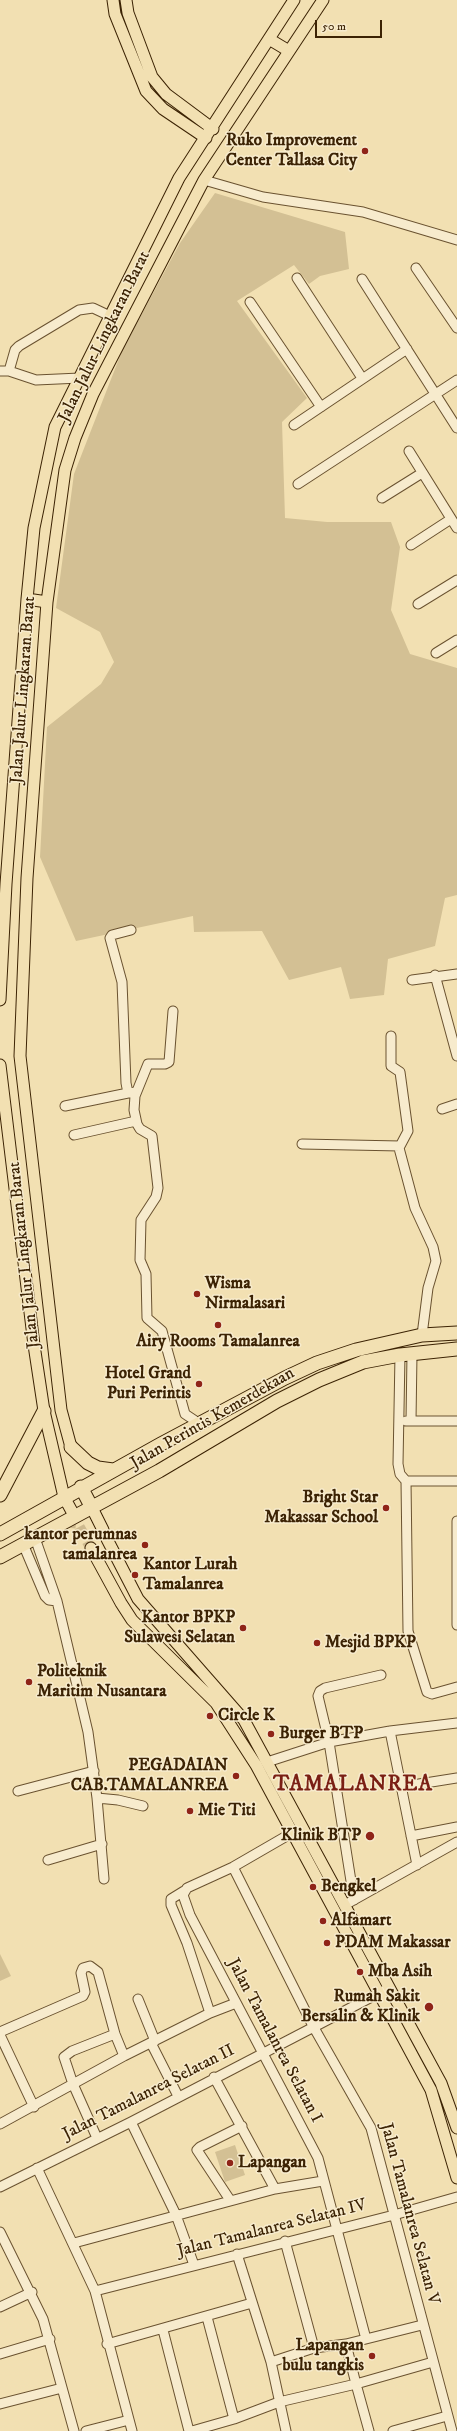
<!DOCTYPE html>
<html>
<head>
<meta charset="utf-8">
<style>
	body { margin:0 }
	#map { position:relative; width:457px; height:2431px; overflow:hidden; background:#f2e0b2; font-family:"IM FELL DW Pica",serif }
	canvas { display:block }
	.scale { position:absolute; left:315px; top:20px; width:67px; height:18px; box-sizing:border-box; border:2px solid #3c2304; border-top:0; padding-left:5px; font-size:12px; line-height:14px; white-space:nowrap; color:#3c2304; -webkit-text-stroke:3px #f7ebcd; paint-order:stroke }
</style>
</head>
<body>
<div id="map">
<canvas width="457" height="2431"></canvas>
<div class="scale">50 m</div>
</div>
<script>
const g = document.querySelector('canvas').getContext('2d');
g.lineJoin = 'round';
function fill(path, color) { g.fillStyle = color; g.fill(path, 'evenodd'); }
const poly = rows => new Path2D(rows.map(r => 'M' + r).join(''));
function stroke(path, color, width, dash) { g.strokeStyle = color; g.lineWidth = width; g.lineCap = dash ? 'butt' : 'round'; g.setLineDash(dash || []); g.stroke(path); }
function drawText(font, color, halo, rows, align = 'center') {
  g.font = font + ' "IM FELL DW Pica",serif'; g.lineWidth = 3; g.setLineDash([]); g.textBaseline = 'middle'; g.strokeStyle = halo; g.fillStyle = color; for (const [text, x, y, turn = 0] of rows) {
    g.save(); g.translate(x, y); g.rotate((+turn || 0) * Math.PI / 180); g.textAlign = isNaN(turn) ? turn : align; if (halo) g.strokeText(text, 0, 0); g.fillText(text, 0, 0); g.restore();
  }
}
const green = poly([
	[215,193,345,232,349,269,320,276,309,284,294,265,237,301,307,398,282,422,285,518,327,522,391,522,400,547,391,610,410,654,457,668,457,895,445,898,435,946,388,959,384,995,350,999,341,967,289,980,262,931,194,932,193,916,76,941,40,857,47,727,101,684,114,662,100,632,56,608,74,474,122,351,180,243],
	[0,1954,11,1976,0,1981],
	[235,2145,245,2175,225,2182,215,2152]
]);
const majorTunnel = poly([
	[65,1522,77,1523,91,1548]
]);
const minor = poly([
	[204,180,263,197,363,212,457,240],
	[416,268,457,328],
	[297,278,362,378],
	[362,279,457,428],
	[250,302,321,407],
	[0,371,9,371,36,380,80,378],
	[9,371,15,350,19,346,79,310,93,308,110,316],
	[294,425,407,349],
	[409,451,457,528],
	[298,484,457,380],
	[382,498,422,473],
	[411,545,451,519],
	[418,604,457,580],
	[436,653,457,640],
	[131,930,112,935,110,938,122,982,126,1083,128,1093,136,1092],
	[435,975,457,1056],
	[412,980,457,974],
	[173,1011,169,1062,165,1064,148,1064,135,1096,134,1110,137,1124,140,1129,152,1136,158,1188,156,1197,141,1220,140,1260,146,1274,147,1318,162,1331,185,1414,200,1424],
	[391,1036,391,1066,400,1072,408,1131,399,1148,415,1208,433,1247,436,1261,428,1288,422,1335],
	[65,1106,128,1093],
	[442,1109,457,1104],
	[74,1135,136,1121],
	[302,1144,400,1146],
	[400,1355,398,1464,400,1474,406,1481,408,1631,427,1692,432,1694,457,1687],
	[406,1421,457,1421],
	[411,1421,412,1354],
	[406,1481,457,1481],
	[457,1521,457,1625],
	[35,1538,57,1601,88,1732,97,1798,104,1879],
	[23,1544,45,1596,49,1600,57,1601],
	[390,1731,417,1865],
	[267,1762,329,1742,390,1731,457,1723],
	[400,1787,457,1778],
	[18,1791,94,1771],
	[97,1798,118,1800,143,1806],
	[297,1830,233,1867,187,1888,183,1895,190,1915,318,2158,366,2339],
	[411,1836,457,1827],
	[48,1860,102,1844],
	[233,1867,313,2026,371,2128,452,2431],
	[184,1891,171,1899,171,1905,187,1943,210,2013],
	[354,1900,329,1742,318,1696,320,1691,325,1688,381,1675],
	[350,1902,457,1842],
	[138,1999,155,2041],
	[0,2032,83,1996,85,1992,81,1973,83,1968,90,1966,98,1972,115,2034,124,2056],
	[0,2035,34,2107],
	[151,2043,178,2096],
	[214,2077,275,2189,323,2181],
	[131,2122,176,2215,194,2265],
	[0,2124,124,2056,210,2013,236,2003],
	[97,2138,73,2084,64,2057,72,2051,115,2034],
	[37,2168,95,2291,132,2431],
	[0,2187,131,2122,385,1990],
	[230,2200,197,2150,200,2147,242,2126],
	[0,2232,43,2319,74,2431],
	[285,2241,314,2348],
	[74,2243,275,2189],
	[237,2254,271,2362,286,2431],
	[95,2291,394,2215,457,2197],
	[0,2307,32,2292],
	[207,2317,234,2419],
	[163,2330,189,2431],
	[107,2344,252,2303],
	[0,2354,50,2339],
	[271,2362,314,2348,346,2344,422,2325],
	[0,2404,62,2388],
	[86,2431,129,2420],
	[192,2431,234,2419,279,2402,356,2384,346,2344],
	[369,2431,356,2384,433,2362],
	[393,2431,447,2416]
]);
const major = poly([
	[113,0,115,14,146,91,163,109,206,138],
	[126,0,128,13,152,77,166,94,213,129],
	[269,39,289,51],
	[27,599,47,602],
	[0,1000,6,884,27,599,34,528,55,427,179,178,294,0],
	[0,1065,34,1345,44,1411,64,1497,75,1517],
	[71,1447,61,1410,20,1056,27,878,47,602,65,470,75,438,93,394,204,180,323,0],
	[92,1508,103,1530],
	[107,1539,138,1599,244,1720,441,2083,457,2128],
	[91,1548,121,1603,132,1620,216,1703,256,1765,431,2090,457,2178]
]);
const highway = poly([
	[71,1447,88,1463,98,1468,113,1470],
	[81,1487,92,1508],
	[0,1495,44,1411],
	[0,1534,161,1444,285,1378,317,1363,356,1350,422,1335,457,1333],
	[0,1557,159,1471,277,1401,319,1380,363,1362,400,1355,457,1349]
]);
const markers = [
	[365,151,4,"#8f2418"],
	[197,1294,4,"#8f2418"],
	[218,1325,4,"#8f2418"],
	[199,1384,4,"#8f2418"],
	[386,1508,4,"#8f2418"],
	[145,1545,4,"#8f2418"],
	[135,1575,4,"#8f2418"],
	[243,1628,4,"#8f2418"],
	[317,1643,4,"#8f2418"],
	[29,1682,4,"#8f2418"],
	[210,1716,4,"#8f2418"],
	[271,1734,4,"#8f2418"],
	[236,1776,4,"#8f2418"],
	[190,1811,4,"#8f2418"],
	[370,1836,5,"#8f2418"],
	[313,1887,4,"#8f2418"],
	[323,1921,4,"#8f2418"],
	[327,1943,4,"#8f2418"],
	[360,1972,4,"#8f2418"],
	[429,2007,5,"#8f2418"],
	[230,2163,4,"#8f2418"],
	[372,2356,4,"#8f2418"]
];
const poiNames = [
	["Ruko Improvement",357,141,"right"],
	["Center Tallasa City",357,161,"right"],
	["Wisma",205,1284],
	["Nirmalasari",205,1304],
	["Airy Rooms Tamalanrea",218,1342,"center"],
	["Hotel Grand",191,1374,"right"],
	["Puri Perintis",191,1394,"right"],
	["Bright Star",378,1498,"right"],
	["Makassar School",378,1518,"right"],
	["kantor perumnas",137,1535,"right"],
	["tamalanrea",137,1555,"right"],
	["Kantor Lurah",143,1565],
	["Tamalanrea",143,1585],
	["Kantor BPKP",235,1618,"right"],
	["Sulawesi Selatan",235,1638,"right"],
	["Mesjid BPKP",325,1643],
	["Politeknik",37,1672],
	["Maritim Nusantara",37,1692],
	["Circle K",218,1716],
	["Burger BTP",279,1734],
	["PEGADAIAN",228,1766,"right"],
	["CAB.TAMALANREA",228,1786,"right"],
	["Mie Titi",198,1811],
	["Klinik BTP",361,1836,"right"],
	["Bengkel",321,1887],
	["Alfamart",331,1921],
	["PDAM Makassar",335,1943],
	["Mba Asih",368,1972],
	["Rumah Sakit",420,1997,"right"],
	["Bersalin & Klinik",420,2017,"right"],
	["Lapangan",238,2163],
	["Lapangan",364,2346,"right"],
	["bulu tangkis",364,2366,"right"]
];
const streetNames = [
	["Jalan Jalur Lingkaran Barat",105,337,-64],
	["Jalan Jalur Lingkaran Barat",24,690,-86],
	["Jalan Jalur Lingkaran Barat",25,1255,-96],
	["Jalan Perintis Kemerdekaan",213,1419,-30],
	["Jalan Tamalanrea Selatan I",274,2041,62],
	["Jalan Tamalanrea Selatan II",149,2093,-27],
	["Jalan Tamalanrea Selatan V",409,2214,75],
	["Jalan Tamalanrea Selatan IV",272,2229,-14]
];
const districtNames = [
	["TAMALANREA",353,1786]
];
fill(green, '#d3c094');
stroke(majorTunnel, '#ceba8f', 11, [11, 5.5]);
stroke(minor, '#6a5230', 11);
stroke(major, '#3c2304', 13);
stroke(highway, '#3c2304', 15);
stroke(minor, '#f7ebcd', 9);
stroke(major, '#f2e0b2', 11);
stroke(highway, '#f2e0b2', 13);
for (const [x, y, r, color] of markers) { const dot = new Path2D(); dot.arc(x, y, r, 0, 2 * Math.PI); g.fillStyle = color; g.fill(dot); stroke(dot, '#f7ebcd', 1.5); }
drawText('bold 17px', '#3c2304', '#f7ebcd', poiNames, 'left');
drawText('17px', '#3c2304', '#f7ebcd', streetNames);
g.letterSpacing = '1px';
drawText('bold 21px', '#7a1f14', '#f7ebcd', districtNames);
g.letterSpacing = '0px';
</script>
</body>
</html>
